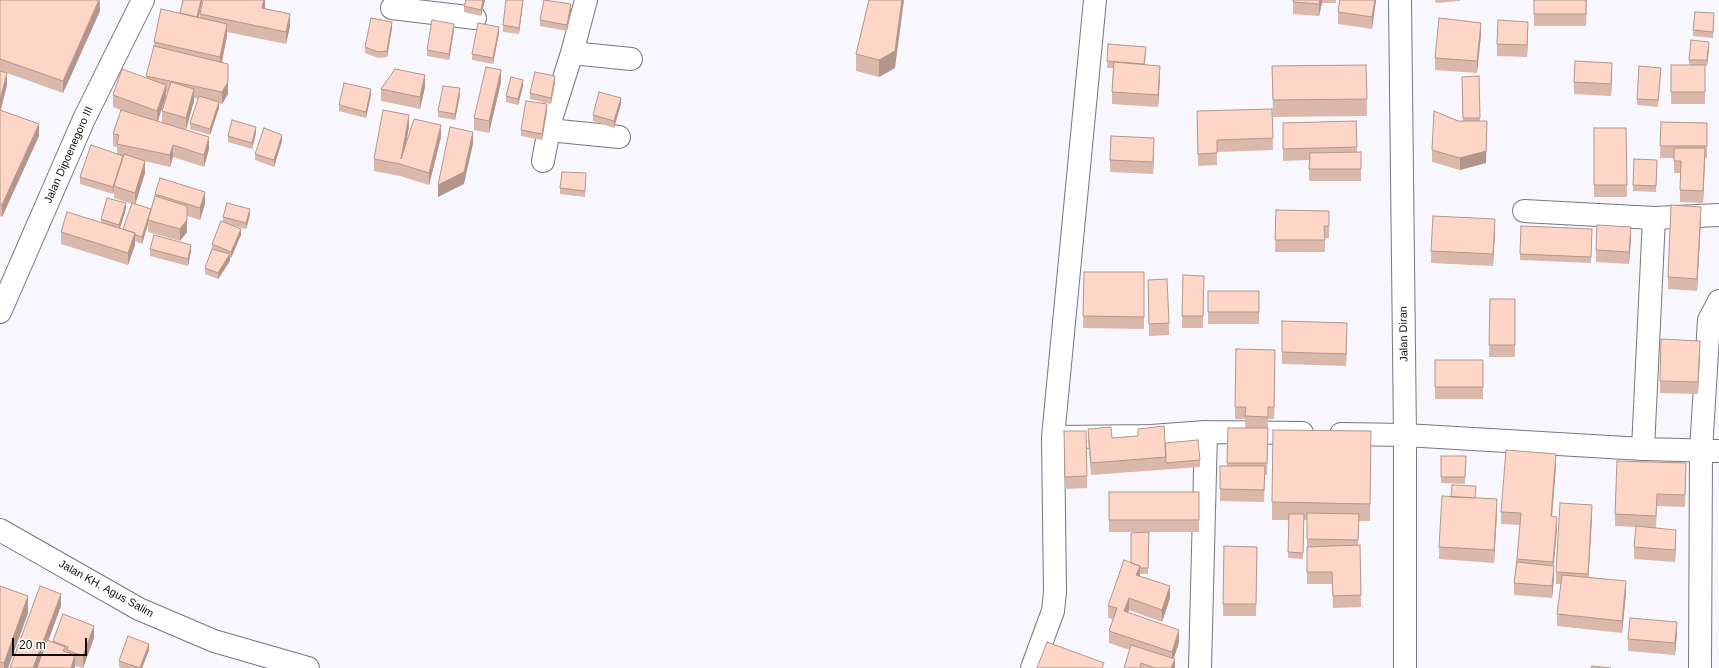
<!DOCTYPE html>
<html>
<head>
<meta charset="utf-8">
<style>
	body { margin:0 }
	#map { position:relative; width:1719px; height:668px; overflow:hidden; background:#f8f7fd; font-family:Helvetica,sans-serif }
	canvas { display:block }
	.scale { position:absolute; left:12px; top:638px; width:75px; height:18px; box-sizing:border-box; border:2px solid #0f0f13; border-top:0; padding-left:5px; font-size:12px; line-height:14px; white-space:nowrap; color:#0f0f13; -webkit-text-stroke:3px #fff; paint-order:stroke }
</style>
</head>
<body>
<div id="map">
<canvas width="1719" height="668"></canvas>
<div class="scale">20 m</div>
</div>
<script>
const g = document.querySelector('canvas').getContext('2d');
g.lineJoin = 'round';
const poly = rows => new Path2D(rows.map(r => 'M' + r).join(''));
function stroke(path, color, width, dash) { g.strokeStyle = color; g.lineWidth = width; g.lineCap = dash ? 'butt' : 'round'; g.setLineDash(dash || []); g.stroke(path); }
function fill(path, color) { g.fillStyle = color; g.fill(path, 'evenodd'); }
function drawText(font, color, halo, rows, align = 'center') {
  g.font = font + ' Helvetica,sans-serif'; g.lineWidth = 3; g.setLineDash([]); g.textBaseline = 'middle'; g.strokeStyle = halo; g.fillStyle = color; for (const [text, x, y, turn = 0] of rows) {
    g.save(); g.translate(x, y); g.rotate((+turn || 0) * Math.PI / 180); g.textAlign = isNaN(turn) ? turn : align; if (halo) g.strokeText(text, 0, 0); g.fillText(text, 0, 0); g.restore();
  }
}
const minor = poly([
	[1400,0,1405,435,1405,668],
	[392,8,475,18],
	[572,53,631,59],
	[549,130,619,137],
	[543,161,551,119,572,53,586,0],
	[1524,211,1654,218,1719,215],
	[0,312,84,119,143,0],
	[1341,434,1405,435,1643,449,1719,451],
	[1057,437,1151,436,1206,432,1302,433],
	[1643,449,1654,218],
	[0,530,139,609,214,641,308,668],
	[1032,668,1053,611,1055,592,1053,437,1095,0],
	[1200,668,1206,432],
	[1700,668,1701,451,1709,320,1719,301]
]);
const wall = poly([
	[0,0,100,0,100,11,63,93,7,73,7,85,1,110,39,136,2,217,0,216,0,71,4,72,0,71],
	[202,0,199,17,200,18,200,14,265,0,265,9,290,26,286,44,227,32,227,36,222,63,228,94,222,104,219,103,219,108,210,135,190,129,190,123,198,99,194,98,194,101,186,130,209,149,204,167,173,157,170,167,145,161,145,173,135,204,151,209,155,194,205,204,200,220,187,216,187,232,180,241,148,232,148,224,142,244,135,241,135,245,128,265,61,244,61,232,101,223,101,219,126,209,120,228,123,229,132,204,114,198,114,190,113,194,80,184,80,177,117,154,117,147,113,146,113,134,121,110,113,107,113,95,146,78,154,46,154,42,180,13],
	[166,92,168,93,162,111,162,123,158,121],
	[466,0,485,0,481,16,464,12,464,6],
	[523,0,519,34,503,32,503,25],
	[869,0,895,68,879,77,856,71,856,54],
	[1293,0,1336,0,1336,3,1322,3,1319,16,1293,14],
	[1340,0,1376,0,1372,29,1338,24,1338,12],
	[1435,0,1460,0,1460,1,1436,3],
	[1534,0,1587,0,1586,26,1534,26],
	[571,11,567,31,540,26,540,20],
	[1714,20,1713,38,1693,36,1693,30],
	[392,28,387,57,378,58,365,53,365,47],
	[454,30,449,60,427,56,427,50],
	[499,33,493,64,472,60,472,54],
	[1528,34,1527,57,1497,56,1497,44],
	[1481,35,1477,73,1435,70,1435,58],
	[1709,49,1707,66,1705,66,1705,104,1671,104,1671,65,1689,65,1689,60],
	[1146,53,1145,64,1160,78,1158,107,1112,104,1112,92,1113,68,1107,68,1107,61],
	[1366,65,1367,116,1273,117,1272,66],
	[1661,74,1658,107,1637,105,1637,99],
	[1612,75,1611,96,1574,94,1574,82],
	[1479,76,1480,121,1486,163,1460,170,1432,162,1432,150,1458,121,1463,121,1462,77],
	[501,82,489,133,474,130,474,118],
	[555,82,551,104,530,99,530,93],
	[523,86,518,105,506,102,506,96],
	[425,87,420,109,381,101,381,89],
	[371,95,366,118,339,111,339,105],
	[460,95,455,120,438,117,438,111],
	[621,104,614,128,593,121,593,115],
	[1272,109,1273,150,1217,152,1217,165,1198,166,1197,123],
	[547,111,542,140,521,136,521,130],
	[1356,121,1357,152,1361,152,1361,181,1309,181,1309,160,1283,161,1283,123],
	[1661,122,1707,123,1707,158,1705,158,1703,203,1680,202,1680,173,1674,173,1674,158,1660,158],
	[409,127,406,143,441,137,429,185,400,176,374,171,374,159],
	[1594,128,1626,128,1627,197,1594,197],
	[256,133,252,149,228,142,228,136],
	[282,141,274,167,255,160,255,154],
	[1154,150,1153,174,1110,172,1110,160],
	[1657,167,1656,192,1633,191,1633,185],
	[586,180,585,197,560,194,560,188],
	[1276,210,1329,211,1329,238,1325,238,1325,252,1275,252],
	[250,215,246,229,234,226,241,235,231,258,230,258,230,261,218,279,205,274,205,268,212,249,212,244,223,222,223,217],
	[1701,219,1697,291,1668,289,1668,277],
	[1592,229,1591,263,1520,260,1520,254],
	[1495,231,1493,266,1431,263,1431,251],
	[1631,239,1629,264,1596,262,1596,250],
	[150,249,191,251,188,266,150,256],
	[1084,272,1144,272,1144,329,1083,328],
	[1148,280,1169,323,1169,335,1149,336],
	[1204,288,1203,328,1182,328,1182,316],
	[1208,291,1259,291,1259,324,1208,324],
	[1490,299,1515,299,1515,357,1489,357],
	[1347,335,1346,366,1282,364,1282,352],
	[1700,353,1698,394,1660,393,1660,381],
	[1435,360,1483,360,1483,399,1435,399],
	[1275,362,1274,419,1268,419,1267,475,1265,475,1264,502,1220,501,1220,466,1227,466,1228,428,1245,428,1245,419,1235,419,1235,407],
	[1088,429,1112,438,1138,436,1138,429,1200,460,1200,467,1091,475,1088,441],
	[1064,431,1086,431,1087,488,1065,489],
	[1371,431,1370,521,1359,521,1358,545,1360,545,1361,607,1333,608,1332,584,1307,584,1307,520,1304,520,1303,559,1288,558,1289,520,1272,520,1272,502],
	[1441,456,1466,456,1465,484,1441,483],
	[1556,466,1552,516,1557,529,1553,566,1554,578,1552,598,1514,595,1514,583,1520,525,1501,524,1501,512],
	[1686,475,1685,507,1657,506,1656,528,1676,542,1675,562,1634,559,1634,547,1636,527,1615,526,1615,514],
	[1109,492,1199,492,1199,532,1109,532],
	[1475,498,1497,512,1494,563,1439,559,1439,547],
	[1592,517,1588,578,1626,593,1622,633,1557,626,1557,614,1561,584,1556,584,1556,572],
	[1149,532,1148,574,1140,574,1140,576,1170,598,1162,622,1129,610,1128,612,1179,642,1174,658,1175,668,1124,668,1130,650,1109,643,1109,631,1113,619,1108,618,1108,606],
	[1257,547,1256,616,1223,616,1223,604],
	[0,586,28,613,8,668,0,668],
	[61,606,48,641,53,643,53,641,94,638,83,668,75,666,10,668],
	[1677,634,1675,655,1628,651,1628,639],
	[149,650,142,668,121,668,119,667,119,661]
]);
const shadedWall = poly([
	[99,0,100,11,63,93,63,81],
	[201,0,202,0,202,1,197,25,197,18],
	[264,0,265,0,265,6,262,20,262,8],
	[483,0,485,0,481,16,481,10],
	[523,0,523,3,519,34,519,28],
	[902,0,904,0,895,68,879,77,879,60],
	[1320,0,1322,0,1322,3,1319,16,1319,4],
	[1375,0,1376,0,1372,29,1372,17],
	[571,4,571,11,567,31,567,25],
	[290,14,290,26,286,44,286,32],
	[392,22,392,28,387,57,387,51],
	[1528,22,1528,34,1527,57,1527,45],
	[1481,23,1481,35,1477,73,1477,61],
	[227,24,227,36,220,69,220,57],
	[454,24,454,30,449,60,449,54],
	[499,27,499,33,493,64,493,58],
	[1709,42,1709,49,1707,66,1707,60],
	[1612,63,1612,75,1611,96,1611,84],
	[228,64,228,94,222,104,222,92],
	[1160,66,1160,78,1158,107,1158,95],
	[501,70,501,82,489,133,489,121],
	[7,73,7,85,0,112,0,100],
	[425,75,425,87,420,109,420,97],
	[555,76,555,82,551,104,551,98],
	[523,80,523,86,518,105,518,99],
	[166,85,166,97,157,123,157,111],
	[460,88,460,95,455,120,455,114],
	[194,89,194,101,186,130,186,118],
	[371,89,371,95,366,118,366,112],
	[621,98,621,104,614,128,614,121],
	[219,102,219,108,210,135,210,129],
	[547,104,547,111,542,140,542,134],
	[409,115,409,127,402,165,401,159],
	[1487,121,1486,163,1460,170,1460,158],
	[39,124,39,136,2,217,2,205],
	[441,125,441,137,429,185,429,173],
	[256,127,256,133,252,149,252,143],
	[473,132,473,144,464,184,438,197,438,185],
	[282,135,282,141,274,167,274,160],
	[209,137,209,149,204,167,204,155],
	[1154,138,1154,150,1153,174,1153,162],
	[173,145,173,157,170,167,170,155],
	[1705,148,1705,161,1703,203,1703,191],
	[123,156,114,186,114,190,113,194,113,187],
	[145,161,145,173,135,205,135,193],
	[205,192,205,204,200,220,200,208],
	[126,203,126,209,119,231,119,225],
	[187,206,187,232,180,241,180,229],
	[1701,207,1701,219,1697,291,1697,279],
	[151,209,148,220,148,224,142,244,142,237],
	[250,209,250,215,246,229,246,223],
	[1495,219,1495,231,1493,266,1493,254],
	[1631,227,1631,239,1629,264,1629,252],
	[241,229,241,235,231,258,231,252],
	[135,233,135,245,128,265,128,253],
	[191,245,191,251,188,266,188,259],
	[230,254,230,261,218,279,218,273],
	[1347,323,1347,335,1346,366,1346,354],
	[1700,341,1700,353,1698,394,1698,382],
	[1275,350,1275,362,1274,419,1274,407],
	[1556,454,1556,466,1551,528,1551,516],
	[1497,499,1497,512,1494,563,1494,550],
	[1592,505,1592,517,1588,586,1588,574],
	[1557,517,1557,529,1553,574,1553,562],
	[1676,530,1676,542,1675,562,1675,550],
	[1140,566,1140,578,1136,575],
	[1554,566,1554,578,1552,598,1552,586],
	[1626,581,1626,593,1622,633,1622,621],
	[1170,586,1170,598,1162,622,1162,610],
	[61,594,61,606,38,668,33,668],
	[28,596,28,613,8,668,4,668,4,663],
	[1129,598,1129,610,1124,623,1124,611],
	[1677,622,1677,634,1675,655,1675,643],
	[94,626,94,638,83,668,83,656],
	[1179,630,1179,642,1172,664,1172,652],
	[149,644,149,650,142,668,140,668],
	[75,655,75,668,71,668],
	[1175,659,1175,668,1171,668]
]);
const building = poly([
	[0,0,99,0,63,81,0,59,0,0],
	[183,0,201,0,197,17,180,13,183,0],
	[203,0,264,0,262,8,290,14,286,32,200,14,203,0],
	[466,0,483,0,481,10,464,6,466,0],
	[506,0,523,0,519,28,503,25,506,0],
	[544,0,571,4,567,25,540,20,544,0],
	[869,0,902,0,895,51,879,60,856,54,869,0],
	[1293,0,1320,0,1319,4,1293,2,1293,0],
	[1340,0,1375,0,1372,17,1338,12,1340,0],
	[1534,0,1586,0,1586,14,1534,14,1534,0],
	[161,9,227,24,220,57,154,42,161,9],
	[1695,12,1714,13,1713,32,1693,30,1695,12],
	[371,18,392,22,387,51,378,52,365,47,371,18],
	[1439,18,1481,23,1477,61,1435,58,1439,18],
	[432,20,454,24,449,54,427,50,432,20],
	[1498,20,1528,22,1527,45,1497,44,1498,20],
	[478,23,499,27,493,58,472,54,478,23],
	[1691,40,1709,42,1707,60,1689,60,1691,40],
	[1108,44,1146,47,1144,64,1107,61,1108,44],
	[154,46,228,64,228,82,222,92,146,76,154,46],
	[1575,61,1612,63,1611,84,1574,82,1575,61],
	[1114,62,1160,66,1158,95,1112,92,1114,62],
	[1366,65,1367,99,1273,100,1272,66,1366,65],
	[1671,65,1705,65,1705,92,1671,92,1671,65],
	[1639,66,1661,68,1658,100,1637,99,1639,66],
	[486,67,501,70,489,121,474,118,486,67],
	[122,69,166,85,157,111,113,95,122,69],
	[395,69,425,75,420,97,381,89,395,69],
	[0,71,7,73,0,100,0,71],
	[535,72,555,76,551,98,530,93,535,72],
	[1479,76,1480,118,1463,118,1462,77,1479,76],
	[511,77,523,80,518,99,506,96,511,77],
	[171,82,194,89,186,118,162,111,171,82],
	[344,83,371,89,366,112,339,105,344,83],
	[443,86,460,88,455,114,438,111,443,86],
	[599,92,621,98,614,121,593,115,599,92],
	[199,96,219,102,210,129,190,123,199,96],
	[526,101,547,104,542,134,521,130,526,101],
	[1272,109,1273,138,1217,140,1217,153,1198,154,1197,111,1272,109],
	[0,110,39,124,2,205,0,204,0,110],
	[121,110,209,137,204,155,173,145,170,155,117,144,119,135,113,134,121,110],
	[383,110,409,115,401,159,414,119,441,125,429,173,400,164,374,159,383,110],
	[1434,111,1458,121,1487,121,1486,151,1460,158,1432,150,1434,111],
	[232,120,256,127,252,143,228,136,232,120],
	[1356,121,1357,147,1283,149,1283,123,1356,121],
	[1661,122,1707,123,1707,146,1660,146,1661,122],
	[450,127,473,132,464,172,438,185,450,127],
	[264,128,282,135,274,160,255,154,264,128],
	[1594,128,1626,128,1627,185,1594,185,1594,128],
	[1111,136,1154,138,1153,162,1110,160,1111,136],
	[91,145,123,156,113,187,80,177,91,145],
	[1674,148,1705,148,1703,191,1680,190,1681,161,1674,161,1674,148],
	[1361,152,1361,169,1309,169,1310,153,1361,152],
	[124,154,145,161,135,193,114,186,124,154],
	[1634,159,1657,160,1656,186,1633,185,1634,159],
	[562,172,586,173,585,191,560,188,562,172],
	[160,178,205,192,200,208,155,194,160,178],
	[155,196,187,206,187,220,180,229,148,220,155,196],
	[107,198,126,203,119,225,101,219,107,198],
	[132,203,151,209,142,237,135,235,135,233,123,229,132,203],
	[227,203,250,209,246,223,223,217,227,203],
	[1671,205,1701,207,1697,279,1668,277,1671,205],
	[1276,210,1329,211,1329,226,1324,226,1325,240,1275,240,1276,210],
	[67,212,135,233,128,253,61,232,67,212],
	[1433,216,1495,219,1493,254,1431,251,1433,216],
	[221,221,241,229,231,252,212,244,221,221],
	[1597,225,1631,227,1629,252,1596,250,1597,225],
	[1521,226,1592,229,1591,257,1520,254,1521,226],
	[154,235,191,245,188,259,150,249,154,235],
	[212,249,230,254,218,273,205,268,212,249],
	[1084,272,1144,272,1144,317,1083,316,1084,272],
	[1183,275,1204,276,1203,316,1182,316,1183,275],
	[1167,279,1169,323,1149,324,1148,280,1167,279],
	[1208,291,1259,291,1259,312,1208,312,1208,291],
	[1490,299,1515,299,1515,345,1489,345,1490,299],
	[1282,321,1347,323,1346,354,1282,352,1282,321],
	[1661,339,1700,341,1698,382,1660,381,1661,339],
	[1236,349,1275,350,1274,407,1268,407,1268,417,1245,416,1246,407,1235,407,1236,349],
	[1435,360,1483,360,1483,387,1435,387,1435,360],
	[1164,426,1166,457,1091,463,1088,429,1111,427,1112,438,1138,436,1138,429,1164,426],
	[1228,428,1268,428,1267,463,1227,463,1228,428],
	[1273,430,1371,431,1370,504,1272,502,1273,430],
	[1064,431,1086,431,1087,476,1065,477,1064,431],
	[1198,440,1200,460,1166,463,1165,443,1198,440],
	[1506,450,1556,454,1551,516,1557,517,1553,562,1517,559,1521,513,1501,512,1506,450],
	[1441,456,1466,456,1465,477,1441,477,1441,456],
	[1617,461,1686,463,1685,495,1657,494,1656,516,1615,514,1617,461],
	[1220,466,1265,466,1264,490,1220,489,1220,466],
	[1452,485,1476,486,1475,498,1451,497,1452,485],
	[1109,492,1199,492,1199,520,1109,520,1109,492],
	[1442,496,1497,499,1494,550,1439,547,1442,496],
	[1560,503,1592,505,1588,574,1556,572,1560,503],
	[1307,513,1359,514,1358,540,1307,539,1307,513],
	[1289,514,1304,514,1303,553,1288,552,1289,514],
	[1636,526,1676,530,1675,550,1634,547,1636,526],
	[1149,532,1148,568,1140,568,1140,566,1131,563,1131,533,1149,532],
	[1360,545,1361,595,1333,596,1332,572,1307,572,1307,547,1360,545],
	[1224,546,1257,547,1256,604,1223,604,1224,546],
	[1124,560,1140,566,1136,575,1170,586,1162,610,1129,598,1124,611,1179,630,1172,652,1109,631,1117,608,1108,606,1124,560],
	[1517,562,1554,566,1552,586,1514,583,1517,562],
	[1562,575,1626,581,1622,621,1557,614,1562,575],
	[0,586,28,596,4,663,0,662,0,586],
	[40,586,61,594,33,668,10,668,40,586],
	[63,614,94,626,83,656,67,650,68,647,53,641,63,614],
	[1630,618,1677,622,1675,643,1628,639,1630,618],
	[128,636,149,644,140,668,119,661,128,636],
	[47,640,65,647,63,651,75,655,71,668,37,668,47,640],
	[1047,642,1104,663,1102,668,1037,668,1047,642],
	[1131,645,1175,659,1171,668,1155,668,1141,663,1140,668,1124,668,1131,645],
	[1592,666,1611,668,1591,668,1592,666]
]);
const streetNames = [
	["Jalan Dipoenegoro III",69,155,-66],
	["Jalan Diran",1404,334,-91],
	["Jalan KH. Agus Salim",106,589,29]
];
stroke(minor, '#787583', 24);
stroke(minor, '#fff', 22);
fill(wall, '#dab8ac');
fill(shadedWall, '#b2968c');
fill(building, '#fed6c8');
stroke(building, '#b2968c', 1);
drawText('11px', '#0f0f13', '#fff', streetNames);
</script>
</body>
</html>
